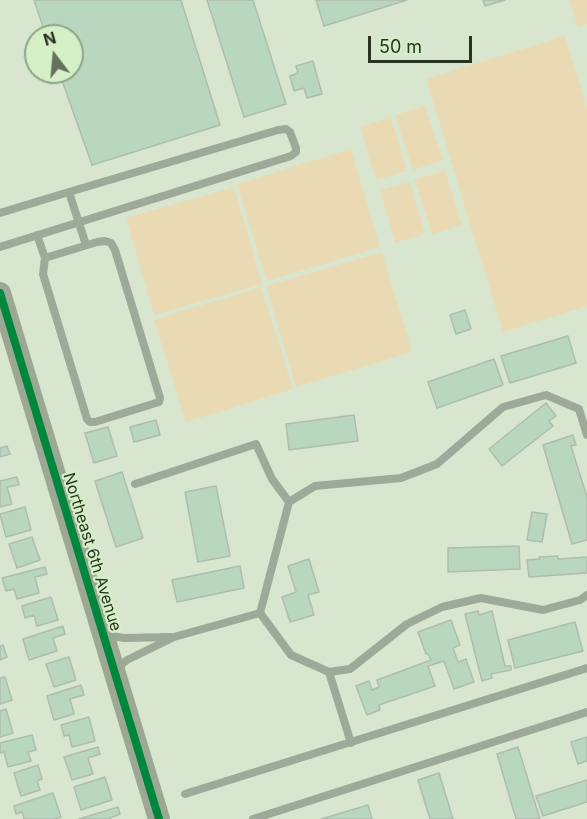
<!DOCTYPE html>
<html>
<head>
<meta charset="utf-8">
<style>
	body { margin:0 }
	#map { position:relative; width:587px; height:819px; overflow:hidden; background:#d8e6d0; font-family:Inter,sans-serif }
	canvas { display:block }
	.north { position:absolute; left:24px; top:24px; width:60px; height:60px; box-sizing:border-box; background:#d5f0c6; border:2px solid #90a484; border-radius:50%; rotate:344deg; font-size:16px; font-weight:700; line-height:24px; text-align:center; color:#293322 }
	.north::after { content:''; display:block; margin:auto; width:21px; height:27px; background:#66725f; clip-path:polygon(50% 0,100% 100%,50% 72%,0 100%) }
	.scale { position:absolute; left:368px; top:36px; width:104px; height:27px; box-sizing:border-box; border:3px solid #293322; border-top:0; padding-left:8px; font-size:18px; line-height:21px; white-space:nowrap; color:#293322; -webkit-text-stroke:4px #d5f0c6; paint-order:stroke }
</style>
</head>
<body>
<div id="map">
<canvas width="587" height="819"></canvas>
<div class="north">N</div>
<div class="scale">50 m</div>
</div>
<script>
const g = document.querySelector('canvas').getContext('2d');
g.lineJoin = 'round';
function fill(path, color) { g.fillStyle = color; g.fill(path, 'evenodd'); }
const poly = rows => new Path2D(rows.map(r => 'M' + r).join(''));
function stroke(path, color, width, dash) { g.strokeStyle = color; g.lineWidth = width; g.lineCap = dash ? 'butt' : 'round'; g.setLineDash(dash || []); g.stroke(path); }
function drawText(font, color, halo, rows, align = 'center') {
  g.font = font + ' Inter,sans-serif'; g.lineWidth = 4.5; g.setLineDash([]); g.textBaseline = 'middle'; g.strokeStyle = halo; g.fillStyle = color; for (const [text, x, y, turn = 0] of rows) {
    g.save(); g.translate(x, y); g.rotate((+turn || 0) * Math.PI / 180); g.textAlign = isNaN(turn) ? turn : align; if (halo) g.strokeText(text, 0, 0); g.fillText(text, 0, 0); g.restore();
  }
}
const green = poly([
	[569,0,587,0,587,24,578,27],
	[565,36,587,109,587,306,503,332,426,79],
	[425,106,443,160,413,170,395,115],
	[391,117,407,171,376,180,360,127],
	[351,149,380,247,267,281,237,184],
	[445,170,462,225,432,234,415,180],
	[410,182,425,234,395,243,380,190],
	[234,187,262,284,154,315,126,218],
	[382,252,412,352,296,387,266,286],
	[261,287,293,389,186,422,154,320]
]);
const building = poly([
	[34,0,181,0,220,125,92,165,59,72,72,72,72,36,46,36,34,0],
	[207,0,253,0,286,104,244,117,207,0],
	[316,0,407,0,324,26,316,0],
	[483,0,505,0,485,6,483,0],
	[313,61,322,94,307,98,304,88,294,91,290,76,298,73,296,66,313,61],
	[465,310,471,329,456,334,450,315,465,310],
	[568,336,576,363,510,383,501,356,568,336],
	[494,359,503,385,437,408,428,382,494,359],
	[546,403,556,416,549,421,553,426,502,466,489,449,546,403],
	[354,415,358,441,289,450,286,424,354,415],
	[156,420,160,435,134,442,130,427,156,420],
	[108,427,117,456,94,463,85,433,108,427],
	[573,435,576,445,571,446,587,497,587,540,572,544,543,445,573,435],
	[7,446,10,454,0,457,0,448,7,446],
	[122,472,143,538,116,547,95,481,122,472],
	[17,477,19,485,7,487,12,504,0,507,0,481,17,477],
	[216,486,230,556,198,562,185,492,216,486],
	[25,507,31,530,6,537,0,514,25,507],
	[532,512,547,514,542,542,527,540,532,512],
	[32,537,40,560,17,568,9,544,32,537],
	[519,546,520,569,448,572,448,548,519,546],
	[558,556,558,559,587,557,587,573,529,577,527,560,540,559,539,557,558,556],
	[309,559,319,592,308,595,314,615,290,622,282,597,296,592,288,566,309,559],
	[240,566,244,588,177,602,172,580,240,566],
	[45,567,47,574,35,577,39,593,17,599,14,589,6,591,2,578,45,567],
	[51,597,58,620,37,626,34,615,25,618,22,606,51,597],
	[478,611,479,615,492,611,505,666,511,666,511,670,491,674,492,678,482,681,465,614,478,611],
	[451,620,460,645,453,648,458,662,466,659,474,682,454,689,444,661,428,666,435,686,379,705,380,710,367,715,356,686,369,681,372,690,379,687,377,680,431,660,428,654,426,654,418,632,451,620],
	[575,622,583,651,515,668,508,640,575,622],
	[63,626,65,634,53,638,57,651,29,660,23,639,63,626],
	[3,645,7,657,0,660,0,646,3,645],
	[69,657,76,680,54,687,46,664,69,657],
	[5,677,12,700,0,704,0,678,5,677],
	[81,685,84,695,70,699,74,714,54,720,47,696,81,685],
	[6,709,13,733,0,737,0,711,6,709],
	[89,717,95,741,72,747,69,735,64,736,61,725,89,717],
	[32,735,36,750,28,752,31,761,8,767,4,752,0,753,0,743,32,735],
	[587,737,587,761,578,764,571,742,587,737],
	[98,747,100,754,88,758,93,774,72,780,64,757,98,747],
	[518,747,540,819,516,819,497,754,518,747],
	[38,765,42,779,37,781,40,790,21,796,14,773,38,765],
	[439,773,453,819,430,819,418,780,439,773],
	[105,777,112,800,81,810,74,787,105,777],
	[587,780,587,802,543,816,536,796,587,780],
	[53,793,61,817,55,819,24,819,22,812,16,814,14,806,53,793],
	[368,805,372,819,321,819,368,805],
	[118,807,120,814,108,819,79,819,118,807]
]);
const lane = poly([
	[0,213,69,192,86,245],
	[37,235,45,258,43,274,87,419,90,422,95,422,159,402,160,398,115,250,111,243,105,241,97,242,45,258],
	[0,247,291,156,296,152,296,148,290,132,286,129,278,130,69,192],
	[587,435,579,409,546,395,503,407,437,464,401,478,315,486,289,502,260,613,291,655,329,672,350,669,407,624,442,607,481,598,543,610,580,600,587,595],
	[135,484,256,444,272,479,289,502],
	[106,635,124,638,171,637],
	[116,669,127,660,174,637,260,613],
	[329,672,351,743],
	[185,794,587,668],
	[253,819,587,712]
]);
const secondary = poly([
	[0,293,159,819]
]);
const cycleway = poly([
	[0,293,159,819]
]);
const streetNames = [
	["Northeast 6th Avenue",92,552,73]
];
fill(green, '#e9dab4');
fill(building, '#b9d6be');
stroke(building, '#aebdad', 1.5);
stroke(lane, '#9fa999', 8);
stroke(secondary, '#9ca794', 22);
stroke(cycleway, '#00873e', 8);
drawText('16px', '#293322', '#d5f0c6', streetNames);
</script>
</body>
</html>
